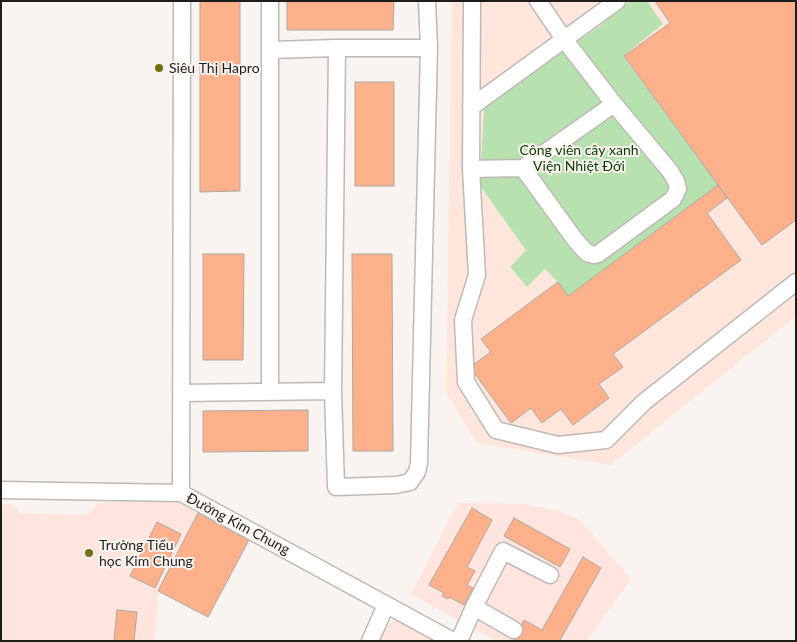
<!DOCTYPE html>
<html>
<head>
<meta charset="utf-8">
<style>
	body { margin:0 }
	#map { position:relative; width:797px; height:642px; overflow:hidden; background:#faf4f1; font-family:Lato,sans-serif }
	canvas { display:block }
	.frame { position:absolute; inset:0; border:2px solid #1f1d1c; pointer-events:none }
</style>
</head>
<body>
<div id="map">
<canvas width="797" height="642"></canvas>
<div class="frame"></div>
</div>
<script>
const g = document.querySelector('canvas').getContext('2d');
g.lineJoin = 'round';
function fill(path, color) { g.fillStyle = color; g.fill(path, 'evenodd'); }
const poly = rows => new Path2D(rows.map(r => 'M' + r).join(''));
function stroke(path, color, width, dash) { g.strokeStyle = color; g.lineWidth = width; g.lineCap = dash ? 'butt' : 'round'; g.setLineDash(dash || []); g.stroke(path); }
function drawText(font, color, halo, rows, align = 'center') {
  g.font = font + ' Lato,sans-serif'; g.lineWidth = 4; g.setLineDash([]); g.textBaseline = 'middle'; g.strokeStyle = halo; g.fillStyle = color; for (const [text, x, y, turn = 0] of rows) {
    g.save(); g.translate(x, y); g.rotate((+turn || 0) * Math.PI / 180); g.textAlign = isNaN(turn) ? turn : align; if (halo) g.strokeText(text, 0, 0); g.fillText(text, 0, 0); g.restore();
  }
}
const education = poly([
	[100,502,178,502,198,513,158,590,155,641,1,641,1,504,11,504,21,513,87,515],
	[458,503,522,504,559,511,580,520,631,579,587,641,496,641,411,594],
	[396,619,437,641,374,641,378,630]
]);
const medical = poly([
	[452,1,796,1,796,316,611,465,477,443,446,393]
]);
const green = poly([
	[630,1,647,1,663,24,623,56,718,185,568,296,558,282,545,269,527,287,510,267,526,250,480,186,484,107,600,26]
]);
const building = poly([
	[200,1,240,1,240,191,200,192,200,1],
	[287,1,394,1,393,30,287,30,287,1],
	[655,1,796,1,796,220,762,245,624,56,670,23,655,1],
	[355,82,394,82,394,186,355,186,355,82],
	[718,185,727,198,707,213,741,260,613,354,623,367,599,384,609,398,573,425,561,409,542,423,531,408,511,423,470,367,491,352,481,339,558,282,568,296,718,185],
	[203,254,244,254,243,360,203,360,203,254],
	[352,254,392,254,393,451,353,451,352,254],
	[308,410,308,451,203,452,203,411,308,410],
	[472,508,492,520,467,567,475,571,467,585,473,588,464,605,449,597,448,599,442,596,444,593,429,585,472,508],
	[198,513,249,540,208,617,158,591,198,513],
	[514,518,570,549,560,567,504,536,514,518],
	[157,522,181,534,155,588,130,576,157,522],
	[583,557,601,568,560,640,561,641,513,641,524,620,542,630,583,557],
	[117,610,137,612,134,641,114,641,117,610]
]);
const minor = poly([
	[472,1,471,169,477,275,463,320,466,382,496,430,558,445,606,440,644,402,796,282],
	[337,48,333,391,336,487,396,485,410,482,417,472,419,463,426,170,429,48,427,1],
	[270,50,337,48,429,48],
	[471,107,617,1],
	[523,168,576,241,587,253,594,255,598,254,673,199,678,189,676,181,670,171,614,104,564,39,538,1],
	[471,169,523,168,614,104],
	[270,392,270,1],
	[182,393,333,391],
	[1,490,181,493,453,641],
	[181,493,182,1],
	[474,607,514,630],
	[370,641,386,605],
	[459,641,474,607,503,551,550,575]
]);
const markers = [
	[159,68,5,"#737011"],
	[89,553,5,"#737011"]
];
const poiNames = [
	["Siêu Thị Hapro",169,68],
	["Trường Tiểu",99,545],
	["học Kim Chung",99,561]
];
const parkNames = [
	["Công viên cây xanh",579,150],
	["Viện Nhiệt Đới",579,166]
];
const streetNames = [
	["Đường Kim Chung",238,524,28]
];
fill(education, '#ffe5dd');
fill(medical, '#fee6dc');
fill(green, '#b7e1ae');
fill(building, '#fcb18a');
stroke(building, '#ada7a4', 1);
stroke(minor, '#beb8b6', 19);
stroke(minor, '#fff', 16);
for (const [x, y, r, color] of markers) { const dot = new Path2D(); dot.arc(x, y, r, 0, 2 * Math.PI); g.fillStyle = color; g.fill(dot); stroke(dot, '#faf4f1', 2); }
drawText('14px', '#1f1d1c', '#faf4f1', poiNames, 'left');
drawText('14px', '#093d00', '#faf4f1', parkNames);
drawText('14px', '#1f1d1c', '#faf4f1', streetNames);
</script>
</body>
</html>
